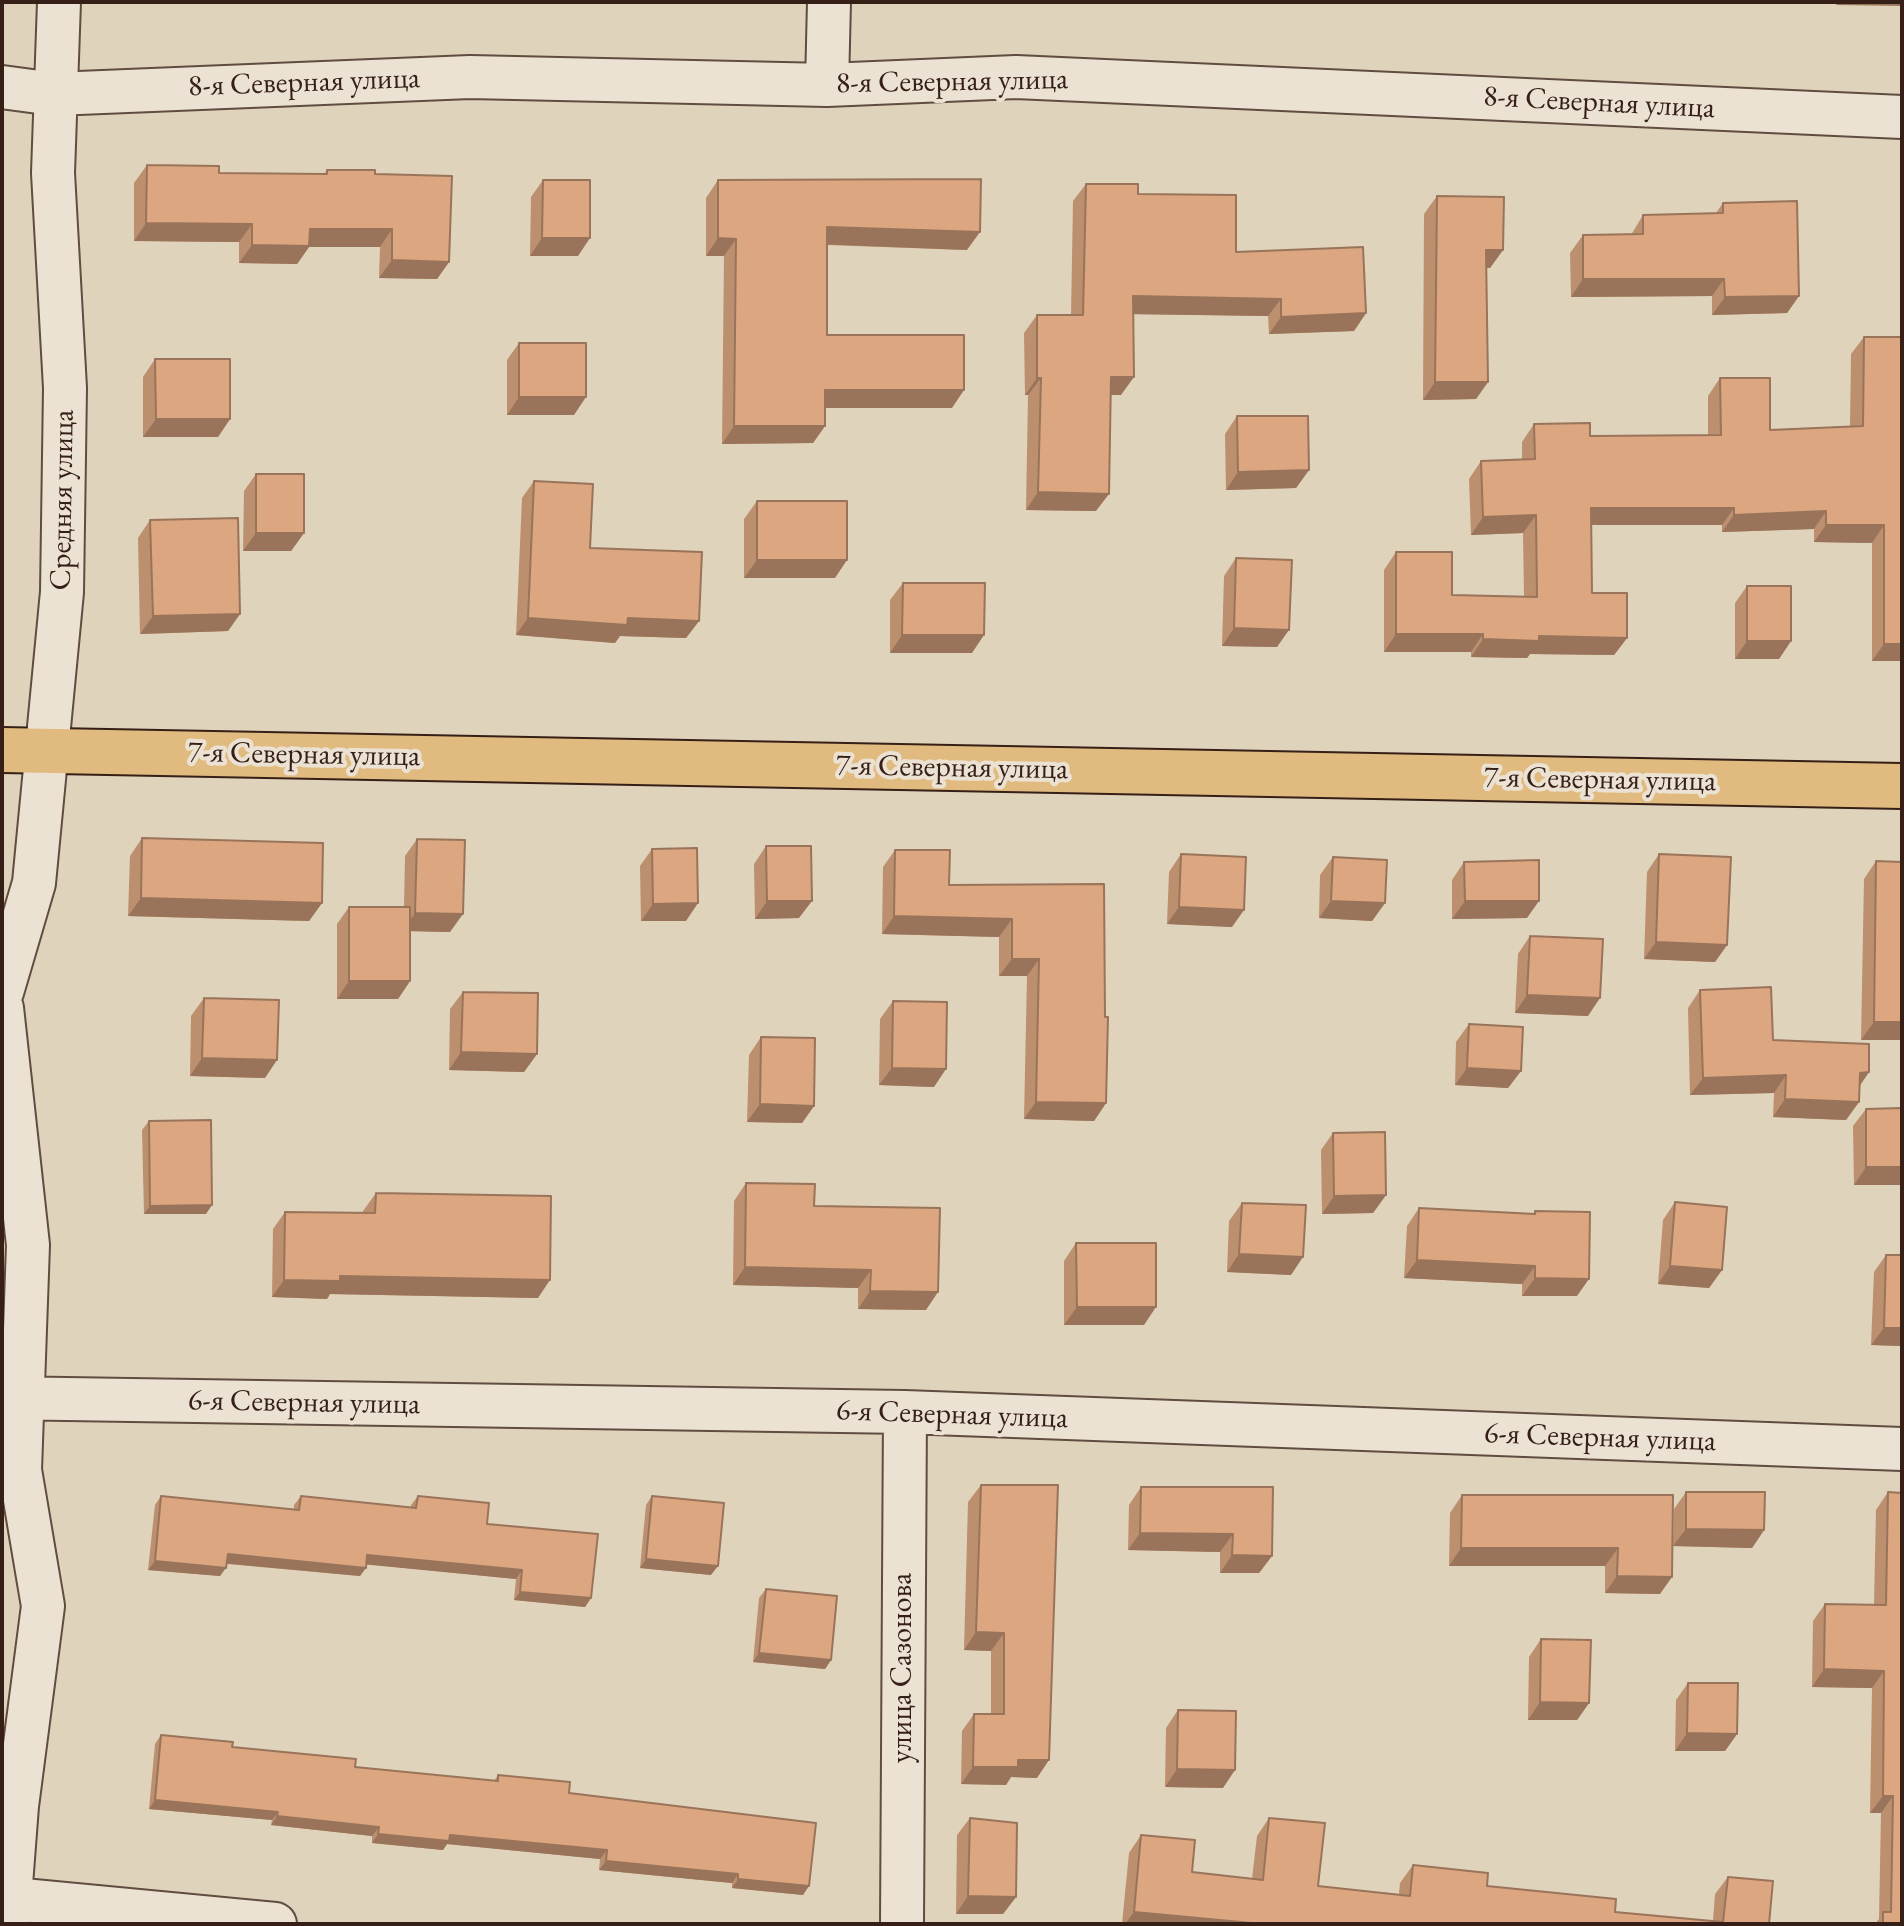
<!DOCTYPE html>
<html>
<head>
<meta charset="utf-8">
<style>
	body { margin:0 }
	#map { position:relative; width:1904px; height:1926px; overflow:hidden; background:#e0d3bb; font-family:"EB Garamond",serif }
	canvas { display:block }
	.frame { position:absolute; inset:0; border:4px solid #351f17; pointer-events:none }
</style>
</head>
<body>
<div id="map">
<canvas width="1904" height="1926"></canvas>
<div class="frame"></div>
</div>
<script>
const g = document.querySelector('canvas').getContext('2d');
g.lineJoin = 'round';
const poly = rows => new Path2D(rows.map(r => 'M' + r).join(''));
function stroke(path, color, width, dash) { g.strokeStyle = color; g.lineWidth = width; g.lineCap = dash ? 'butt' : 'round'; g.setLineDash(dash || []); g.stroke(path); }
function fill(path, color) { g.fillStyle = color; g.fill(path, 'evenodd'); }
function drawText(font, color, halo, rows, align = 'center') {
  g.font = font + ' "EB Garamond",serif'; g.lineWidth = 8; g.setLineDash([]); g.textBaseline = 'middle'; g.strokeStyle = halo; g.fillStyle = color; for (const [text, x, y, turn = 0] of rows) {
    g.save(); g.translate(x, y); g.rotate((+turn || 0) * Math.PI / 180); g.textAlign = isNaN(turn) ? turn : align; if (halo) g.strokeText(text, 0, 0); g.fillText(text, 0, 0); g.restore();
  }
}
const street = poly([
	[827,85,829,2],
	[2,87,54,94,470,77,827,85,1016,77,1902,117],
	[2,992,34,883,62,592,65,388,53,173,59,2],
	[2,1008,28,1245,20,1470,43,1606,17,1806,8,1924],
	[2,1398,905,1412,1902,1449],
	[2,1898,275,1924],
	[902,1924,905,1412]
]);
const primary = poly([
	[2,750,1902,786]
]);
const wall = poly([
	[147,165,219,173,324,174,327,170,375,174,449,262,437,279,379,278,380,247,309,247,297,264,239,263,239,242,134,241,134,183],
	[543,180,578,256,530,256,531,197],
	[718,180,967,250,827,245,827,335,952,408,825,408,825,426,813,443,722,444,724,256,706,256,706,198],
	[1086,184,1138,194,1236,252,1366,313,1354,331,1269,334,1268,316,1133,314,1121,395,1110,395,1096,511,1026,510,1028,395,1025,395,1024,333,1037,315,1071,315,1073,201],
	[1437,196,1503,250,1490,268,1486,268,1488,382,1476,399,1423,400,1424,214],
	[1723,203,1799,296,1787,313,1712,315,1712,296,1571,297,1570,253,1583,235,1631,235,1643,215,1716,213],
	[1864,337,1902,661,1872,661,1872,543,1814,542,1814,529,1722,532,1722,525,1591,525,1592,593,1627,638,1614,655,1530,654,1527,658,1471,657,1471,652,1384,652,1384,570,1396,552,1452,595,1524,596,1523,533,1471,535,1469,479,1481,461,1522,460,1522,442,1534,424,1590,436,1708,435,1708,396,1720,378,1770,430,1850,427,1851,354],
	[519,343,574,415,507,415,507,360],
	[155,359,230,419,218,437,143,437,143,377],
	[1237,416,1309,470,1296,488,1226,490,1225,434],
	[256,474,304,533,291,551,243,551,244,491],
	[534,481,590,548,699,621,686,638,620,636,615,643,516,635,522,498],
	[757,501,835,578,744,578,744,519],
	[150,520,240,614,228,631,140,634,138,538],
	[1236,558,1277,647,1222,646,1224,576],
	[903,583,972,653,890,653,890,600],
	[1747,586,1791,641,1779,659,1735,659,1735,603],
	[142,838,322,903,309,921,128,916,130,856],
	[417,839,450,932,410,931,410,981,398,999,337,999,337,924,349,907,404,907,405,856],
	[766,846,799,918,755,919,754,864],
	[652,849,686,921,641,921,640,866],
	[895,850,949,885,1104,884,1106,1103,1094,1121,1024,1119,1027,976,999,976,999,937,882,934,883,867],
	[1181,854,1232,927,1167,924,1169,872],
	[1659,854,1727,945,1715,962,1644,959,1647,872],
	[1333,857,1385,903,1372,921,1319,918,1320,875],
	[1876,861,1902,862,1902,1040,1861,1040,1864,879],
	[1464,862,1527,918,1452,919,1452,880],
	[1530,936,1588,1016,1515,1013,1518,954],
	[1700,990,1773,1040,1869,1072,1859,1086,1859,1102,1846,1120,1773,1117,1774,1093,1690,1095,1688,1008],
	[463,992,537,1054,524,1072,449,1070,450,1009],
	[204,998,265,1078,190,1076,191,1016],
	[893,1001,934,1087,879,1085,880,1019],
	[1469,1024,1521,1071,1508,1088,1455,1085,1456,1042],
	[761,1037,814,1106,802,1123,747,1122,749,1055],
	[1902,1108,1902,1185,1854,1185,1853,1126,1866,1109],
	[149,1121,206,1214,144,1214,142,1130],
	[1333,1133,1386,1195,1373,1213,1322,1214,1321,1150],
	[746,1183,814,1206,926,1310,858,1309,858,1288,733,1285,734,1201],
	[376,1193,538,1298,330,1294,327,1299,272,1297,273,1229,285,1212,363,1213,363,1211],
	[1675,1202,1722,1270,1709,1288,1658,1284,1663,1220],
	[1242,1203,1291,1275,1227,1272,1229,1221],
	[1419,1208,1533,1214,1535,1211,1577,1296,1522,1296,1522,1284,1404,1278,1407,1226],
	[1076,1243,1144,1325,1064,1325,1064,1261],
	[1886,1255,1902,1255,1902,1346,1871,1345,1874,1272],
	[981,1485,1037,1778,1011,1777,1006,1785,961,1784,962,1731,974,1714,991,1714,991,1651,964,1650,968,1502],
	[1141,1487,1272,1556,1259,1573,1220,1573,1220,1552,1128,1550,1129,1505],
	[1686,1492,1764,1530,1752,1548,1673,1546,1674,1509],
	[1888,1492,1902,1924,1875,1924,1879,1919,1881,1813,1870,1813,1872,1688,1812,1687,1813,1621,1825,1604,1874,1604,1876,1510],
	[1462,1495,1673,1495,1660,1594,1605,1593,1605,1566,1449,1566,1450,1513],
	[161,1496,294,1509,294,1505,301,1496,411,1507,411,1505,418,1496,487,1524,591,1598,585,1607,514,1600,516,1579,366,1564,360,1576,227,1564,220,1576,148,1570,155,1505],
	[652,1496,711,1575,640,1568,646,1505],
	[766,1589,831,1660,825,1669,753,1662,759,1598],
	[1541,1639,1589,1703,1577,1720,1528,1720,1529,1657],
	[1688,1683,1737,1734,1725,1751,1675,1751,1676,1700],
	[1178,1710,1223,1788,1165,1787,1166,1728],
	[161,1735,355,1767,494,1781,498,1775,569,1793,803,1895,732,1888,732,1883,599,1870,600,1859,447,1844,443,1850,372,1843,372,1836,271,1825,272,1820,149,1809,155,1744],
	[970,1818,1016,1897,1003,1914,956,1914,957,1835],
	[1269,1818,1318,1886,1399,1894,1400,1883,1413,1865,1487,1886,1615,1912,1713,1921,1715,1894,1728,1877,1769,1924,1122,1924,1129,1853,1141,1835,1192,1872,1252,1879,1257,1836]
]);
const shadedWall = poly([
	[1838,2,1902,2,1902,6,1836,5],
	[146,223,252,224,239,242,134,241],
	[827,227,980,232,967,250,815,244],
	[310,229,392,229,380,247,309,247,297,264,239,263,252,245],
	[542,238,590,238,578,256,530,256],
	[718,238,736,239,724,256,706,256],
	[1486,250,1503,250,1490,268,1474,267],
	[392,260,449,262,437,279,379,278],
	[1583,279,1724,279,1712,296,1571,297],
	[1133,296,1281,299,1268,316,1121,314],
	[1799,296,1787,313,1712,315,1725,297],
	[1366,313,1354,331,1269,334,1281,317],
	[1111,377,1134,377,1121,395,1098,395],
	[1037,378,1041,378,1028,395,1025,395],
	[1435,382,1488,382,1476,399,1423,400],
	[825,390,964,390,952,408,812,408],
	[519,397,586,397,574,415,507,415],
	[156,419,230,419,218,437,143,437],
	[734,426,825,426,813,443,722,444],
	[1309,470,1296,488,1226,490,1238,472],
	[1038,492,1109,494,1096,511,1026,510],
	[1591,508,1734,508,1722,525,1579,525],
	[1826,511,1814,529,1722,532,1734,515],
	[1536,515,1523,533,1471,535,1483,517],
	[1826,525,1884,525,1872,543,1814,542],
	[256,533,304,533,291,551,243,551],
	[757,560,847,560,835,578,744,578],
	[240,614,228,631,140,634,153,616],
	[528,618,628,618,699,621,686,638,620,636,615,643,516,635],
	[1234,628,1289,630,1277,647,1222,646],
	[1396,634,1483,634,1471,652,1384,652],
	[902,635,984,635,972,653,890,653],
	[1539,636,1627,638,1614,655,1530,654,1527,658,1471,657,1483,639],
	[1747,641,1791,641,1779,659,1735,659],
	[1884,644,1902,644,1902,661,1872,661],
	[141,898,322,903,309,921,128,916],
	[767,901,812,901,799,918,755,919],
	[1331,901,1385,903,1372,921,1319,918],
	[1465,901,1539,901,1527,918,1452,919],
	[698,903,686,921,641,921,653,904],
	[1179,907,1244,910,1232,927,1167,924],
	[415,913,463,914,450,932,403,931],
	[894,916,1012,919,999,937,882,934],
	[1656,942,1727,945,1715,962,1644,959],
	[1012,959,1039,959,1027,976,999,976],
	[349,981,410,981,398,999,337,999],
	[1527,995,1600,998,1588,1016,1515,1013],
	[1874,1022,1902,1022,1902,1040,1861,1040],
	[461,1052,537,1054,524,1072,449,1070],
	[202,1058,277,1060,265,1078,190,1076],
	[892,1068,946,1069,934,1087,879,1085],
	[1467,1068,1521,1071,1508,1088,1455,1085],
	[1869,1072,1857,1090,1860,1073],
	[1786,1075,1774,1093,1690,1095,1703,1078],
	[1785,1099,1859,1102,1846,1120,1773,1117],
	[1036,1102,1106,1103,1094,1121,1024,1119],
	[760,1104,814,1106,802,1123,747,1122],
	[1866,1167,1902,1167,1902,1185,1854,1185],
	[1386,1195,1373,1213,1322,1214,1334,1196],
	[212,1205,206,1214,144,1214,150,1206],
	[1239,1254,1303,1257,1291,1275,1227,1272],
	[1417,1260,1535,1266,1522,1284,1404,1278],
	[1670,1266,1722,1270,1709,1288,1658,1284],
	[745,1267,871,1270,858,1288,733,1285],
	[340,1276,550,1280,538,1298,330,1294,327,1299,272,1297,284,1280],
	[1535,1278,1589,1279,1577,1296,1522,1296],
	[870,1291,938,1292,926,1310,858,1309],
	[1077,1307,1156,1307,1144,1325,1064,1325],
	[1884,1328,1902,1328,1902,1346,1871,1345],
	[1686,1529,1764,1530,1752,1548,1673,1546],
	[1140,1533,1233,1534,1220,1552,1128,1550],
	[1461,1548,1618,1548,1605,1566,1449,1566],
	[228,1554,366,1568,360,1576,221,1563],
	[367,1555,522,1570,516,1579,361,1564],
	[1232,1555,1272,1556,1259,1573,1220,1573],
	[646,1559,718,1566,711,1575,640,1568],
	[155,1561,226,1568,220,1576,148,1570],
	[1617,1576,1672,1577,1660,1594,1605,1593],
	[520,1592,591,1598,585,1607,514,1600],
	[976,1632,1004,1633,991,1651,964,1650],
	[759,1653,831,1660,825,1669,753,1662],
	[1824,1669,1884,1671,1872,1688,1812,1687],
	[1540,1702,1589,1703,1577,1720,1528,1720],
	[1687,1733,1737,1734,1725,1751,1675,1751],
	[1018,1760,1049,1760,1037,1778,1011,1777,1006,1785,961,1784,973,1767],
	[1177,1769,1235,1770,1223,1788,1165,1787],
	[1883,1796,1893,1796,1881,1813,1870,1813],
	[155,1800,278,1812,272,1820,149,1809],
	[277,1816,379,1827,372,1836,271,1825],
	[378,1834,450,1835,607,1850,600,1859,447,1844,443,1850,372,1843],
	[606,1861,738,1874,732,1883,599,1870],
	[738,1879,809,1886,803,1895,732,1888],
	[968,1896,1016,1897,1003,1914,956,1914],
	[1134,1912,1262,1924,1125,1924]
]);
const building = poly([
	[147,165,219,166,219,173,327,174,327,170,375,170,375,174,452,176,449,262,392,260,392,229,310,229,309,246,252,245,252,224,146,223,147,165],
	[981,179,980,232,827,227,827,335,964,335,964,390,825,390,825,426,734,426,736,239,718,238,718,180,981,179],
	[543,180,590,180,590,238,542,238,543,180],
	[1086,184,1138,184,1138,194,1236,195,1236,252,1363,247,1366,313,1281,317,1281,299,1133,296,1134,377,1111,377,1109,494,1038,492,1041,378,1037,378,1037,315,1083,315,1086,184],
	[1437,196,1504,197,1503,250,1486,250,1488,382,1435,382,1437,196],
	[1797,201,1799,296,1725,297,1724,279,1583,279,1583,235,1643,234,1643,215,1723,213,1723,203,1797,201],
	[1864,337,1902,337,1902,644,1884,644,1884,525,1826,525,1826,511,1734,515,1734,508,1591,508,1592,593,1627,593,1627,638,1539,636,1539,641,1483,639,1483,634,1396,634,1396,552,1452,552,1452,595,1537,597,1536,515,1483,517,1481,461,1535,459,1534,424,1590,423,1590,436,1721,435,1720,378,1770,378,1770,430,1863,426,1864,337],
	[519,343,586,343,586,397,519,397,519,343],
	[155,359,230,359,230,419,156,419,155,359],
	[1237,416,1308,416,1309,470,1238,472,1237,416],
	[256,474,304,474,304,533,256,533,256,474],
	[534,481,593,484,590,548,702,552,699,621,628,618,627,625,528,618,534,481],
	[757,501,847,501,847,560,757,560,757,501],
	[238,518,240,614,153,616,150,520,238,518],
	[1236,558,1292,560,1289,630,1234,628,1236,558],
	[903,583,985,583,984,635,902,635,903,583],
	[1747,586,1791,586,1791,641,1747,641,1747,586],
	[142,838,323,843,322,903,141,898,142,838],
	[417,839,465,840,463,914,415,913,417,839],
	[766,846,811,846,812,901,767,901,766,846],
	[697,848,698,903,653,904,652,849,697,848],
	[895,850,950,850,949,885,1104,884,1105,1017,1108,1017,1106,1103,1036,1102,1039,959,1012,959,1012,919,894,916,895,850],
	[1181,854,1246,857,1244,910,1179,907,1181,854],
	[1659,854,1731,857,1727,945,1656,942,1659,854],
	[1333,857,1387,860,1385,903,1331,901,1333,857],
	[1539,860,1539,901,1465,901,1464,862,1539,860],
	[1876,861,1902,862,1902,1022,1874,1022,1876,861],
	[349,907,410,907,410,981,349,981,349,907],
	[1530,936,1603,939,1600,998,1527,995,1530,936],
	[1771,987,1773,1040,1869,1044,1869,1072,1860,1073,1859,1102,1785,1099,1786,1075,1703,1078,1700,990,1771,987],
	[463,992,538,993,537,1054,461,1052,463,992],
	[204,998,279,1000,277,1060,202,1058,204,998],
	[893,1001,947,1002,946,1069,892,1068,893,1001],
	[1469,1024,1523,1027,1521,1071,1467,1068,1469,1024],
	[761,1037,815,1038,814,1106,760,1104,761,1037],
	[1902,1108,1902,1167,1866,1167,1866,1109,1902,1108],
	[211,1120,212,1205,150,1206,149,1121,211,1120],
	[1385,1132,1386,1195,1334,1196,1333,1133,1385,1132],
	[746,1183,815,1184,814,1206,940,1208,938,1292,870,1291,871,1270,745,1267,746,1183],
	[376,1193,551,1196,550,1280,340,1276,340,1281,284,1280,285,1212,375,1213,376,1193],
	[1675,1202,1727,1207,1722,1270,1670,1266,1675,1202],
	[1242,1203,1306,1205,1303,1257,1239,1254,1242,1203],
	[1419,1208,1535,1214,1535,1211,1590,1212,1589,1279,1535,1278,1535,1266,1417,1260,1419,1208],
	[1076,1243,1156,1243,1156,1307,1077,1307,1076,1243],
	[1886,1255,1902,1255,1902,1328,1884,1328,1886,1255],
	[981,1485,1058,1485,1049,1760,1018,1760,1018,1767,973,1767,974,1714,1004,1714,1004,1633,976,1632,981,1485],
	[1141,1487,1273,1487,1272,1556,1232,1555,1233,1534,1140,1533,1141,1487],
	[1686,1492,1765,1492,1764,1530,1686,1529,1686,1492],
	[1888,1492,1902,1493,1902,1924,1883,1924,1883,1912,1891,1912,1893,1796,1883,1796,1884,1671,1824,1669,1825,1604,1886,1605,1888,1492],
	[1462,1495,1673,1495,1672,1577,1617,1576,1618,1548,1461,1548,1462,1495],
	[161,1496,299,1510,301,1496,416,1508,418,1496,489,1503,487,1524,598,1534,591,1598,520,1592,522,1570,367,1555,366,1568,228,1554,226,1568,155,1561,161,1496],
	[652,1496,724,1503,718,1566,646,1559,652,1496],
	[766,1589,837,1596,831,1660,759,1653,766,1589],
	[1541,1639,1591,1640,1589,1703,1540,1702,1541,1639],
	[1688,1683,1738,1683,1737,1734,1687,1733,1688,1683],
	[1178,1710,1236,1711,1235,1770,1177,1769,1178,1710],
	[161,1735,233,1742,232,1747,356,1759,355,1767,498,1781,498,1775,570,1782,569,1793,816,1823,809,1886,738,1879,738,1874,606,1861,607,1850,450,1835,449,1841,378,1834,379,1827,277,1816,278,1812,155,1800,161,1735],
	[970,1818,1017,1823,1016,1897,968,1896,970,1818],
	[1269,1818,1325,1823,1318,1886,1410,1896,1413,1865,1488,1873,1487,1886,1616,1899,1615,1912,1723,1922,1728,1877,1773,1881,1769,1924,1262,1924,1134,1912,1141,1835,1195,1840,1192,1872,1263,1880,1269,1818]
]);
const streetNames = [
	["8-я Северная улица",952,82,-1],
	["8-я Северная улица",304,83,-2],
	["8-я Северная улица",1599,103,3],
	["Средняя улица",63,500,-89],
	["7-я Северная улица",304,755,1],
	["7-я Северная улица",952,768,1],
	["7-я Северная улица",1600,780,1],
	["6-я Северная улица",304,1403,1],
	["6-я Северная улица",952,1415,2],
	["6-я Северная улица",1600,1438,2],
	["улица Сазонова",903,1668,-90]
];
stroke(street, '#604c40', 46);
stroke(primary, '#351f17', 48);
stroke(street, '#ebe2d3', 42);
stroke(primary, '#e0ba7e', 44);
fill(wall, '#bc8f6e');
fill(shadedWall, '#99745a');
fill(building, '#dba680');
stroke(building, '#99745a', 2);
drawText('30px', '#351f17', '#ebe2d3', streetNames);
</script>
</body>
</html>
